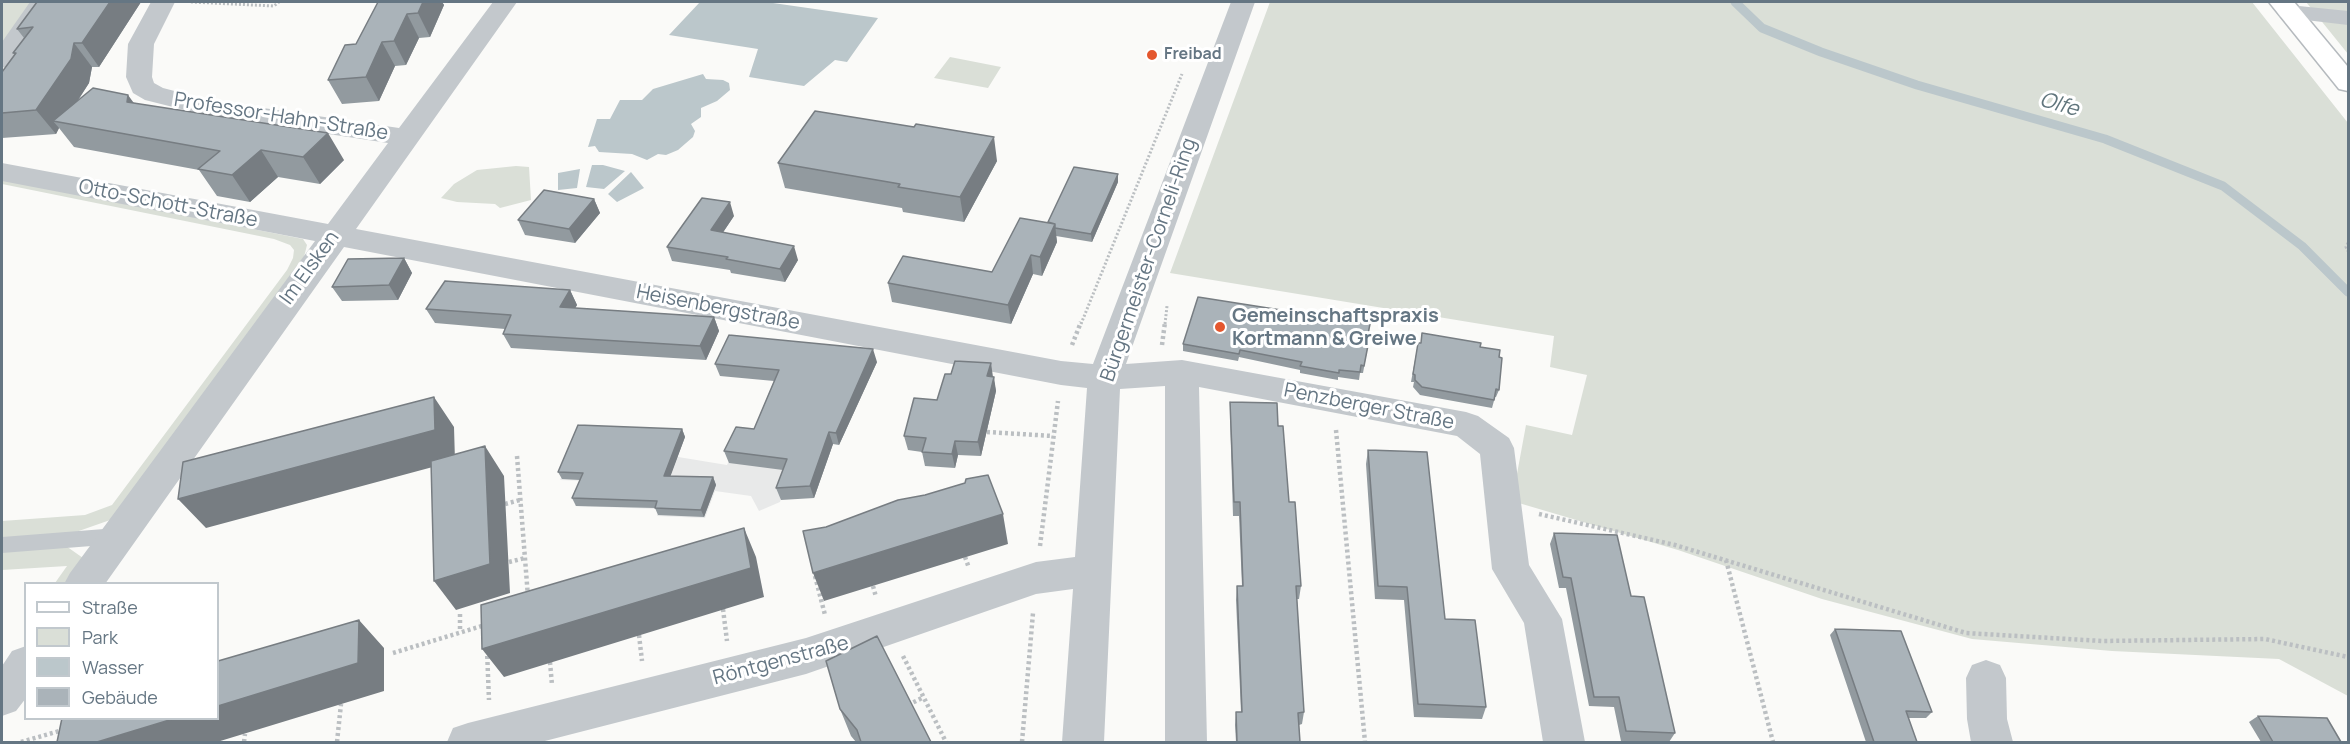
<!DOCTYPE html>
<html>
<head>
<meta charset="utf-8">
<style>
	body { margin:0 }
	#map { position:relative; width:2350px; height:744px; overflow:hidden; background:#fafaf8; font-family:Manrope,sans-serif }
	canvas { display:block }
	.frame { position:absolute; inset:0; border:3px solid #657683; pointer-events:none }
	.legend { position:absolute; left:24px; top:582px; width:195px; height:138px; box-sizing:border-box; background:#fff; border:2px solid #c1c8cd; margin:0; padding:8px 10px; list-style:none; font-size:18px; color:#657683 }
	.legend li { display:flex; align-items:center; gap:12px; height:30px }
	.legend b { width:30px; border:2px solid #c1c8cd }
</style>
</head>
<body>
<div id="map">
<canvas width="2350" height="744"></canvas>
<div class="frame"></div>
<ul class="legend">
<li><b style="height:8px;background:#fff"></b>Straße</li>
<li><b style="height:16px;background:#dadfd7"></b>Park</li>
<li><b style="height:16px;background:#bbc7cb"></b>Wasser</li>
<li><b style="height:16px;background:#aab3b9"></b>Gebäude</li>
</ul>
</div>
<script>
const g = document.querySelector('canvas').getContext('2d');
g.lineJoin = 'round';
function fill(path, color) { g.fillStyle = color; g.fill(path, 'evenodd'); }
const poly = rows => new Path2D(rows.map(r => 'M' + r).join(''));
function stroke(path, color, width, dash) { g.strokeStyle = color; g.lineWidth = width; g.lineCap = dash ? 'butt' : 'round'; g.setLineDash(dash || []); g.stroke(path); }
function drawText(font, color, halo, rows, align = 'center') {
  g.font = font + ' Manrope,sans-serif'; g.lineWidth = 6; g.setLineDash([]); g.textBaseline = 'middle'; g.strokeStyle = halo; g.fillStyle = color; for (const [text, x, y, turn = 0] of rows) {
    g.save(); g.translate(x, y); g.rotate((+turn || 0) * Math.PI / 180); g.textAlign = isNaN(turn) ? turn : align; if (halo) g.strokeText(text, 0, 0); g.fillText(text, 0, 0); g.restore();
  }
}
const built = poly([
	[582,431,672,456,727,465,740,438,800,447,780,502,759,511,751,496,715,491,705,518,657,516,659,509,575,506,586,481,560,480]
]);
const green = poly([
	[2,2,32,2,2,45],
	[1270,2,2252,2,2348,123,2348,696,2279,659,2112,651,1972,639,1822,599,1678,550,1512,501,1526,425,1572,435,1587,375,1550,367,1554,336,1170,273],
	[2306,2,2348,2,2348,54],
	[950,57,1001,67,988,88,934,78],
	[516,166,529,167,531,200,500,208,495,204,457,202,441,198,454,184,477,170],
	[2,179,303,239,307,245,304,257,113,519,76,532,2,538,2,521,85,515,112,505,287,270,293,258,294,250,290,245,274,239,2,184],
	[66,546,83,558,65,583,55,583,67,566,2,570,2,551]
]);
const water = poly([
	[700,2,766,2,878,18,847,62,835,60,804,86,749,77,758,49,669,35],
	[703,74,706,79,723,80,729,83,730,90,717,101,701,108,701,117,691,124,695,131,693,137,678,150,666,155,658,154,647,160,632,154,599,152,595,146,588,147,597,119,610,119,620,100,642,100,653,89],
	[592,165,603,165,625,171,604,189,586,187],
	[580,169,577,188,558,190,558,173],
	[631,172,644,188,617,202,608,194]
]);
const stream = poly([
	[1735,2,1762,28,1821,52,1917,85,2105,139,2223,186,2302,246,2348,292]
]);
const pathFar1 = poly([
	[191,2,274,6,279,2],
	[2348,243,2346,247,2348,251],
	[1081,324,1182,74],
	[1165,324,1167,306]
]);
const path = poly([
	[1072,345,1081,322],
	[1162,345,1165,322],
	[1336,430,1365,742],
	[987,432,1053,436],
	[517,456,528,597],
	[505,504,520,500],
	[1539,514,1675,545,1966,633,2102,641,2265,639,2348,657],
	[1040,546,1058,401],
	[965,557,969,568],
	[1726,560,1773,742],
	[509,562,525,558],
	[815,576,825,615],
	[873,586,876,597],
	[723,609,727,641],
	[460,614,460,632],
	[639,635,642,661],
	[487,650,489,700],
	[393,653,485,625],
	[903,656,946,742],
	[550,662,552,685],
	[908,705,924,697],
	[21,742,63,730],
	[244,742,245,734],
	[337,742,341,704],
	[1022,742,1033,613]
]);
const service = poly([
	[117,528,124,530,127,536,124,542,117,544,2,553,2,537,117,528]
]);
const minor = poly([
	[30,2,54,2,11,65,2,68,2,42,30,2],
	[151,2,175,2,154,44,152,77,154,83,163,88,209,100,399,128,493,2,517,2,356,229,1061,361,1093,364,1231,2,1255,2,1126,364,1182,360,1466,412,1478,416,1509,438,1514,448,1529,565,1562,619,1585,742,1543,742,1524,623,1492,569,1480,454,1457,436,1199,387,1207,742,1165,742,1165,386,1120,389,1104,742,1062,742,1073,589,1036,594,806,674,541,742,447,742,453,728,468,723,806,638,1036,562,1075,557,1087,388,1061,385,344,247,105,584,64,584,70,573,315,241,2,181,2,163,328,224,388,143,209,116,145,100,133,93,126,77,128,44,151,2],
	[2289,5,2348,11,2348,25,2280,17,2277,12,2280,7,2289,5],
	[26,646,26,698,16,711,2,716,2,666,12,651,26,646],
	[1986,660,2000,665,2006,678,2007,719,2013,742,1971,742,1967,719,1966,678,1972,665,1986,660]
]);
const primary = poly([
	[2269,2,2294,2,2348,67,2348,91,2339,89,2269,2]
]);
const wall = poly([
	[141,2,99,67,92,67,89,83,77,102,133,103,344,160,320,184,278,177,250,202,217,196,199,170,74,147,59,128,56,134,2,138,2,72,15,55,13,53,24,38,17,29],
	[378,2,442,2,444,5,430,37,419,38,406,65,395,66,379,101,342,104,328,80,356,44],
	[997,161,964,222,903,212,902,208,785,188,778,163],
	[1118,174,1118,182,1092,242,1056,236,1057,242,1042,276,1033,274,1011,324,892,302,888,283,992,272,1048,222],
	[594,199,600,213,575,243,525,235,518,220],
	[734,216,723,232,798,260,785,282,731,273,730,270,672,261,667,247],
	[404,258,412,273,398,300,342,301,332,287],
	[570,290,577,305,575,308,714,317,719,331,706,360,511,348,503,334,505,329,435,323,426,309],
	[1368,334,1370,335,1363,373,1360,373,1359,380,1338,377,1338,380,1300,373,1300,370,1239,357,1238,361,1183,351,1183,344],
	[1418,343,1480,347,1499,390,1496,397,1495,397,1492,408,1420,395,1413,387,1414,382,1411,382],
	[877,362,839,445,833,444,814,498,781,500,776,488,783,470,729,463,724,451,754,429,774,381,720,376,715,364],
	[993,377,996,391,981,456,958,455,955,468,925,466,922,452,908,450,904,436,937,400],
	[1230,402,1278,426,1301,586,1299,599,1297,599,1304,712,1302,724,1299,725,1300,742,1236,742,1235,725,1236,712,1241,712,1236,600,1237,586,1242,586,1239,516,1233,516,1230,417],
	[682,429,685,437,670,476,713,477,716,485,704,517,658,515,655,508,576,506,572,498,580,480,562,479,558,472],
	[1368,450,1445,619,1486,707,1482,719,1414,717,1404,600,1375,599,1366,464],
	[1554,533,1631,596,1675,733,1669,742,1621,741,1614,707,1589,706,1566,588,1559,588,1550,544],
	[1835,629,1932,712,1926,718,1908,718,1917,742,1866,742,1830,635],
	[840,709,931,742,856,742,851,736],
	[2258,716,2341,742,2261,742,2249,722]
]);
const shadedWall = poly([
	[110,2,141,2,99,67,82,43],
	[423,2,442,2,444,5,430,37,418,13],
	[407,14,419,38,406,65,394,41],
	[382,42,395,66,379,101,366,77],
	[74,43,92,67,89,83,63,123,53,121,59,128,56,134,36,110],
	[128,95,147,121,127,102],
	[328,133,344,160,320,184,303,157],
	[994,137,997,161,964,222,960,197],
	[261,150,278,177,250,202,232,175],
	[1118,174,1118,182,1092,242,1091,234],
	[594,199,600,213,575,243,569,229],
	[730,202,734,216,716,243,711,230],
	[1055,224,1057,242,1042,276,1040,257],
	[794,246,798,260,785,282,780,269],
	[1031,255,1033,274,1011,324,1008,305],
	[404,258,412,273,398,300,389,285],
	[570,290,577,305,568,321,560,307],
	[714,317,719,331,706,360,700,346],
	[873,349,877,362,839,445,836,433],
	[991,363,993,377,987,376],
	[994,377,996,391,981,456,978,442],
	[434,397,454,427,455,461,206,528,178,499],
	[682,429,685,437,668,483,664,476],
	[829,432,833,444,814,498,810,486],
	[955,441,958,455,955,468,952,454],
	[485,446,504,476,510,593,456,610,434,581],
	[713,477,716,485,704,517,701,510],
	[1003,514,1008,544,824,601,813,573],
	[744,528,756,557,764,597,504,677,482,649],
	[359,620,384,648,384,691,217,742,97,742,176,718,218,718,218,706]
]);
const building = poly([
	[37,2,110,2,82,43,74,43,71,59,36,110,2,113,2,72,16,53,13,53,33,27,17,29,37,2],
	[378,2,423,2,418,13,407,14,394,41,382,42,366,77,328,80,345,45,356,44,378,2],
	[93,88,128,95,127,102,328,133,303,157,261,150,232,175,198,169,220,151,53,121,93,88],
	[815,111,914,127,916,124,994,137,960,197,898,187,900,184,778,163,815,111],
	[1074,167,1118,174,1091,234,1055,228,1055,224,1048,222,1074,167],
	[544,190,594,199,569,229,518,220,544,190],
	[702,198,730,202,711,230,794,246,780,269,726,259,728,257,667,247,702,198],
	[1020,218,1055,224,1040,257,1031,255,1008,305,888,283,903,256,992,272,1020,218],
	[404,258,389,285,332,287,348,259,404,258],
	[445,281,570,290,560,307,714,317,700,346,503,334,511,315,426,309,445,281],
	[1198,297,1370,324,1368,334,1370,335,1364,366,1361,365,1360,372,1339,370,1339,373,1300,366,1302,362,1240,350,1239,354,1183,344,1198,297],
	[1422,333,1481,343,1480,347,1500,350,1499,357,1502,358,1499,390,1496,389,1494,400,1422,387,1415,380,1415,375,1413,374,1418,343,1421,343,1422,333],
	[729,335,873,349,836,433,829,432,810,486,776,488,787,459,724,451,736,427,754,429,779,370,715,364,729,335],
	[955,361,991,363,987,376,994,377,978,442,955,441,952,454,922,452,926,438,904,436,914,398,937,400,945,374,951,374,955,361],
	[434,397,435,430,178,499,183,462,434,397],
	[1230,402,1277,403,1278,426,1283,426,1289,502,1295,502,1301,586,1296,586,1304,712,1298,713,1300,742,1237,742,1236,712,1242,712,1237,586,1243,586,1240,502,1234,502,1230,402],
	[578,425,682,429,664,476,713,477,701,510,655,508,657,501,572,498,583,473,558,472,578,425],
	[485,446,490,564,434,581,431,461,485,446],
	[1368,450,1427,452,1445,619,1475,620,1486,707,1418,704,1407,587,1378,586,1368,450],
	[988,475,1003,514,813,573,803,531,826,527,898,500,925,495,965,483,966,479,988,475],
	[744,528,751,568,482,649,481,605,744,528],
	[1554,533,1617,535,1631,596,1644,597,1675,733,1626,731,1619,697,1594,697,1571,578,1563,577,1554,533],
	[359,620,358,663,218,706,218,661,359,620],
	[1835,629,1901,631,1932,712,1906,711,1917,742,1874,742,1835,629],
	[877,636,931,742,861,742,857,730,840,709,826,661,877,636],
	[2258,716,2327,718,2341,742,2273,742,2258,716],
	[62,718,176,718,97,742,57,742,62,718]
]);
const markers = [
	[1152,55,6,"#e4572e"],
	[1220,327,6,"#e4572e"]
];
const farPoinames = [
	["Freibad",1164,55]
];
const streetNames = [
	["Professor-Hahn-Straße",281,117,9],
	["Otto-Schott-Straße",168,204,11],
	["Bürgermeister-Corneli-Ring",1149,260,-71],
	["Im Elsken",310,268,-54],
	["Heisenbergstraße",718,308,11],
	["Penzberger Straße",1369,407,11],
	["Röntgenstraße",781,661,-15]
];
const poiNames = [
	["Gemeinschaftspraxis",1232,316],
	["Kortmann & Greiwe",1232,339]
];
const waterNames = [
	["Olfe",2059,105,16]
];
fill(built, '#e8e9e9');
fill(green, '#dadfd7');
fill(water, '#bbc7cb');
stroke(stream, '#bbc7cb', 9);
stroke(primary, '#b5babe', 3);
stroke(pathFar1, '#bbbfc2', 3, [2, 2]);
stroke(path, '#bbbfc2', 4.5, [3, 3]);
fill(service, '#c3c8cc');
fill(minor, '#c3c8cc');
fill(primary, '#fff');
fill(wall, '#929a9f');
fill(shadedWall, '#777d82');
fill(building, '#aab3b9');
stroke(building, '#777d82', 1.5);
for (const [x, y, r, color] of markers) { const dot = new Path2D(); dot.arc(x, y, r, 0, 2 * Math.PI); g.fillStyle = color; g.fill(dot); stroke(dot, '#fff', 2); }
drawText('bold 16px', '#657683', '#fff', farPoinames, 'left');
drawText('20px', '#657683', '#fff', streetNames);
drawText('bold 20px', '#657683', '#fff', poiNames, 'left');
drawText('italic 21px', '#60757c', '#fff', waterNames);
</script>
</body>
</html>
